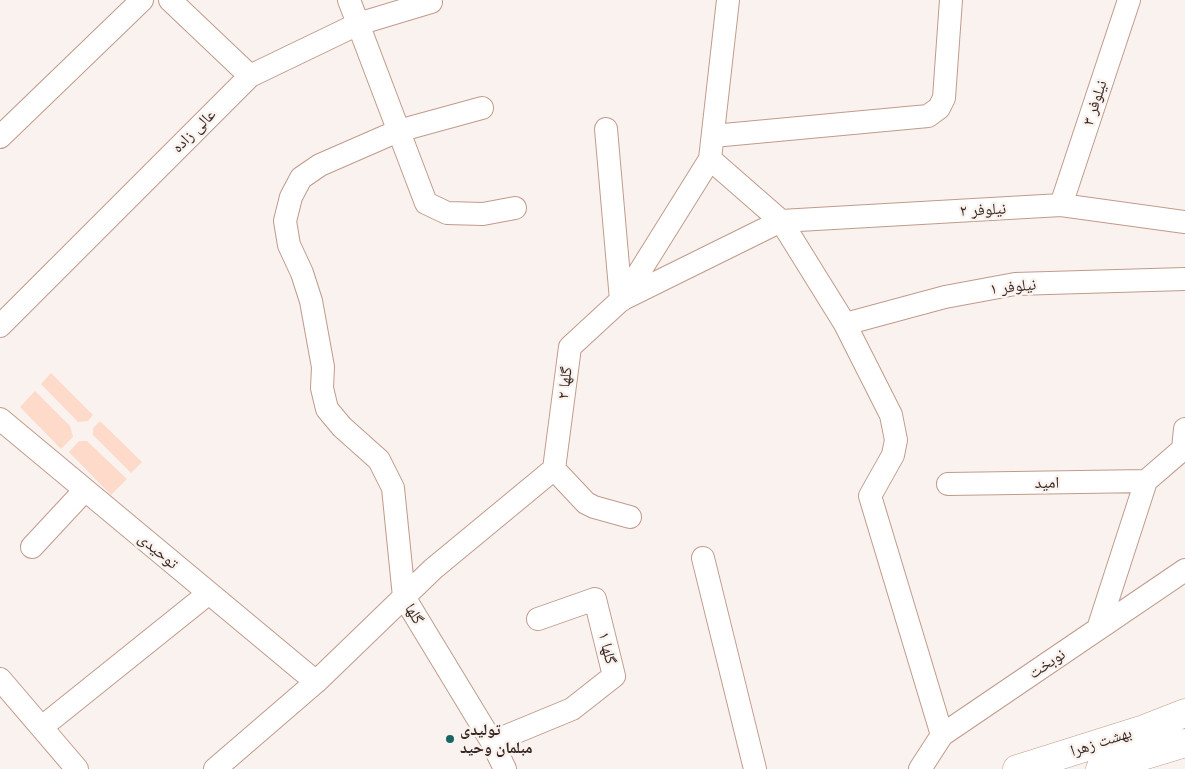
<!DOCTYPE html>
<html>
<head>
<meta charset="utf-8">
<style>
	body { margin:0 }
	canvas { display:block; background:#faf2ee }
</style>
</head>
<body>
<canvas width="1185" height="769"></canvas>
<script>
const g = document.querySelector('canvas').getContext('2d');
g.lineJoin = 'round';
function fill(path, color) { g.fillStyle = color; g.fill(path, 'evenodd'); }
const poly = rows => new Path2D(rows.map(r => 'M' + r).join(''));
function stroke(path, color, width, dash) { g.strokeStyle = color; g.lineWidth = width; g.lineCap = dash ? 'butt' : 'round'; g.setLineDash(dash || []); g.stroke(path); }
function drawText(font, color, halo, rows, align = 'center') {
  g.font = font + ' Inter,"Noto Naskh Arabic",sans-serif'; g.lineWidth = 5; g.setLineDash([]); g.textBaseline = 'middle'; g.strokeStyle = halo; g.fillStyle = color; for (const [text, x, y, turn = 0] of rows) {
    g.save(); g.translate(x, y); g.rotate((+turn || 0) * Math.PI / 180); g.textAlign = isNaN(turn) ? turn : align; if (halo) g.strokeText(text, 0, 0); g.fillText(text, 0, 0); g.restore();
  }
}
const green = poly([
	[51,373,93,415,88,421,78,422,41,384],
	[35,391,70,426,73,437,61,449,20,407],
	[100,421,142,462,131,473,93,435,93,428],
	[79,441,87,441,127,479,111,495,69,452]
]);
const minor = poly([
	[170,0,250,76],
	[349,0,426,203,447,213,483,214,515,208],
	[728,0,710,159,781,221,845,324,891,415,896,440,893,455,870,496,942,735],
	[482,108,398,131,320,165,301,178,291,197,285,221,289,245,302,273,311,301,323,367,322,388,327,409,342,427,379,460,393,488,404,597,492,742,505,769],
	[606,129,621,300],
	[713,136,928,116,939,108,944,98,951,0],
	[0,137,142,0],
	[1061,205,1129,0],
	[622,300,710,159],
	[845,324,945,297,1015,284,1185,279],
	[0,326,250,76,358,24,431,2],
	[0,419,316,682],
	[554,469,586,503,594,507,630,517],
	[1146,481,1183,449,1185,429],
	[948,484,1146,481,1098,629],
	[32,547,85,490],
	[703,558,755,769],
	[0,679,77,769],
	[42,727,209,593],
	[492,742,572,709,614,676,595,599,538,619],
	[215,769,316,682,433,569,554,469,570,347,621,300,781,221,1061,205,1185,222],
	[920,769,942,735,1185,570]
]);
const secondary = poly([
	[1017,769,1144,729,1185,713],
	[1100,769,1185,743]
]);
const markers = [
	[450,739,5,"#176665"]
];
const streetNames = [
	["نیلوفر ۳",1095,103,-72],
	["عالی زاده",194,131,-45],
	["نیلوفر ۲",983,210,-3],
	["نیلوفر ۱",1013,287,-6],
	["گلها ۲",565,383,-83],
	["امید",1047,483,-1],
	["توحیدی",158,551,40],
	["گلها",414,614,59],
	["گلها ۱",607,648,76],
	["نوبخت",1047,664,-34],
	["بهشت زهرا",1101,742,-18]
];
const poiNames = [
	["تولیدی",460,730],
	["مبلمان وحید",460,748]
];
fill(green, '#fedaca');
stroke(minor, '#c09b8c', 24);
stroke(secondary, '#c09b8c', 29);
stroke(minor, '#fff', 22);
stroke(secondary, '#fff', 28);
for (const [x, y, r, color] of markers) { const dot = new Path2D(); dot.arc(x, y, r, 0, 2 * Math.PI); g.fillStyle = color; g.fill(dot); stroke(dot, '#faf2ee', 2); }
drawText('16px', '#372822', '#faf2ee', streetNames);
drawText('bold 16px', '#372822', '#faf2ee', poiNames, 'left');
</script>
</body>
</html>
